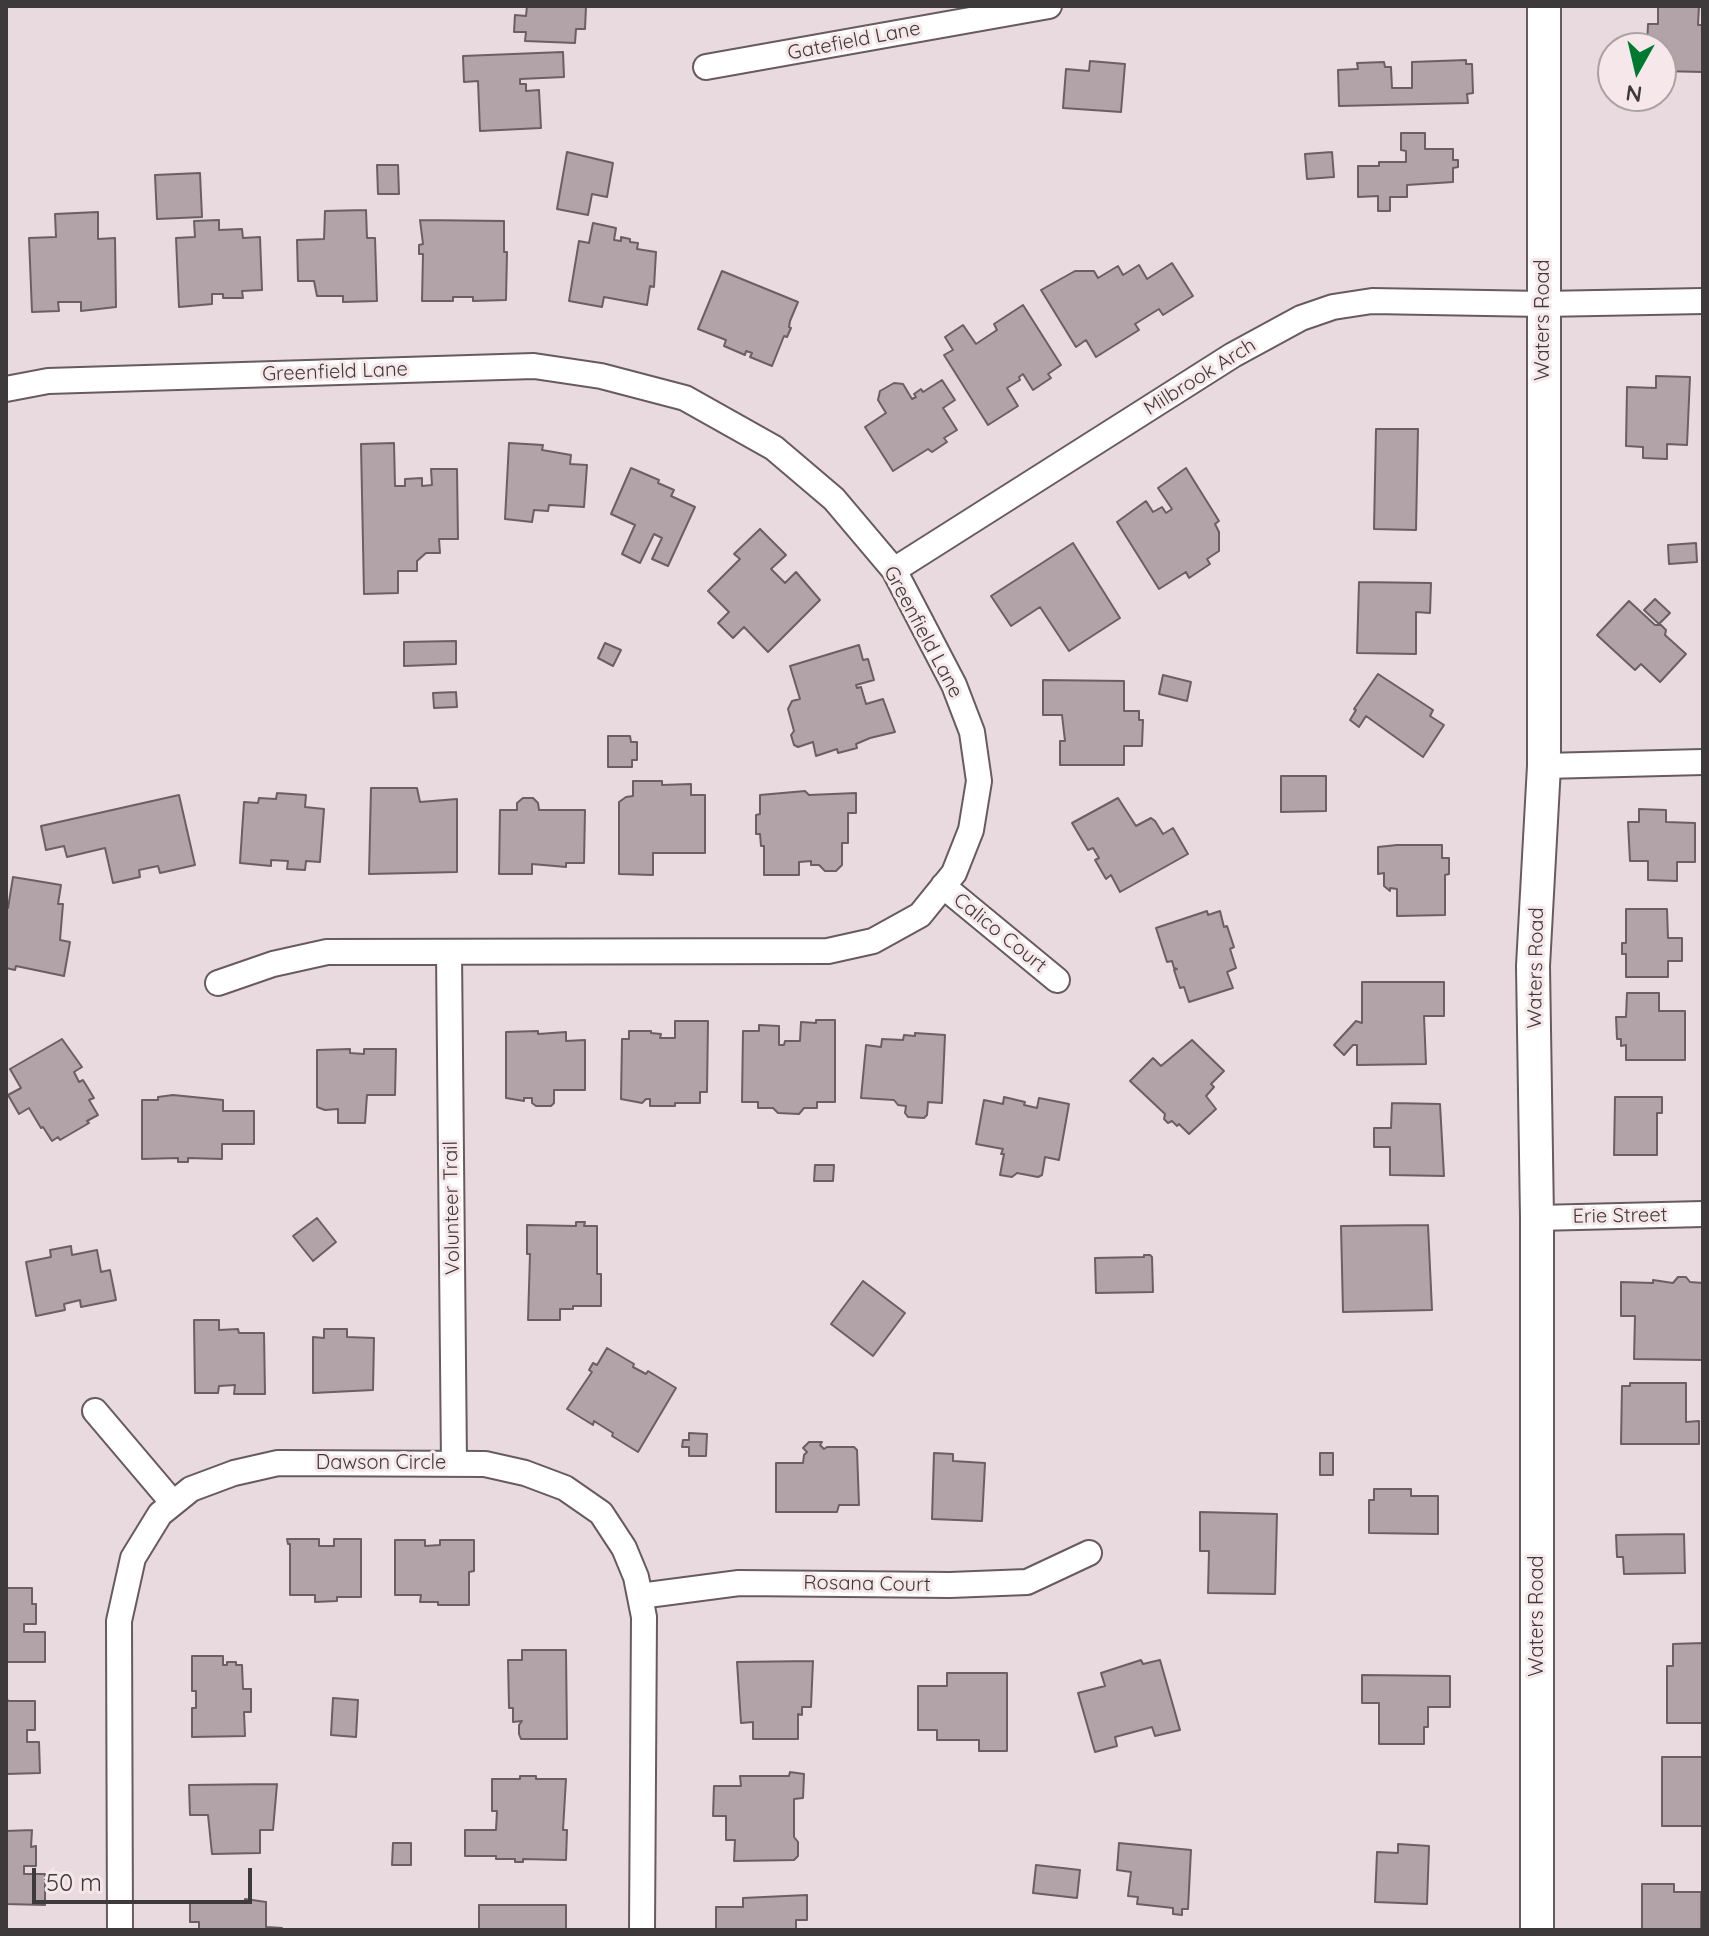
<!DOCTYPE html>
<html>
<head>
<meta charset="utf-8">
<style>
	body { margin:0 }
	#map { position:relative; width:1709px; height:1936px; overflow:hidden; background:#e8dade; font-family:Quicksand,sans-serif }
	canvas { display:block }
	.frame { position:absolute; inset:0; border:8px solid #3e393a; pointer-events:none }
	.north { position:absolute; left:1597px; top:32px; width:80px; height:80px; box-sizing:border-box; background:#f6e7eb; border:2px solid #aca1a4; border-radius:50%; rotate:188deg; font-size:22px; font-weight:700; line-height:32px; text-align:center; color:#3e393a }
	.north::after { content:''; display:block; margin:auto; width:28px; height:36px; background:#007930; clip-path:polygon(50% 0,100% 100%,50% 72%,0 100%) }
	.scale { position:absolute; left:32px; top:1868px; width:220px; height:36px; box-sizing:border-box; border:4px solid #3e393a; border-top:0; padding-left:10px; font-size:24px; line-height:28px; white-space:nowrap; color:#3e393a; -webkit-text-stroke:6px #f6e7eb; paint-order:stroke }
</style>
</head>
<body>
<div id="map">
<canvas width="1709" height="1936"></canvas>
<div class="frame"></div>
<div class="north">N</div>
<div class="scale">50 m</div>
</div>
<script>
const g = document.querySelector('canvas').getContext('2d');
g.lineJoin = 'round';
function fill(path, color) { g.fillStyle = color; g.fill(path, 'evenodd'); }
const poly = rows => new Path2D(rows.map(r => 'M' + r).join(''));
function stroke(path, color, width, dash) { g.strokeStyle = color; g.lineWidth = width; g.lineCap = dash ? 'butt' : 'round'; g.setLineDash(dash || []); g.stroke(path); }
function drawText(font, color, halo, rows, align = 'center') {
  g.font = font + ' Quicksand,sans-serif'; g.lineWidth = 6; g.setLineDash([]); g.textBaseline = 'middle'; g.strokeStyle = halo; g.fillStyle = color; for (const [text, x, y, turn = 0] of rows) {
    g.save(); g.translate(x, y); g.rotate((+turn || 0) * Math.PI / 180); g.textAlign = isNaN(turn) ? turn : align; if (halo) g.strokeText(text, 0, 0); g.fillText(text, 0, 0); g.restore();
  }
}
const building = poly([
	[527,6,586,6,585,29,576,29,575,43,525,41,526,32,514,32,515,15,526,16,527,6],
	[1658,6,1699,6,1698,25,1703,25,1703,72,1661,71,1661,48,1647,48,1648,24,1658,24,1658,6],
	[563,52,564,77,520,79,520,84,526,84,526,91,539,90,541,128,480,131,478,81,464,82,463,56,563,52],
	[1466,60,1466,64,1472,64,1473,93,1467,94,1468,103,1339,106,1338,70,1358,69,1357,63,1384,62,1385,67,1391,67,1392,88,1412,88,1412,62,1466,60],
	[1090,61,1125,64,1121,112,1063,108,1066,69,1089,71,1090,61],
	[1401,133,1425,133,1425,149,1453,149,1453,160,1458,160,1458,167,1453,168,1453,182,1407,185,1407,197,1390,197,1390,211,1378,211,1378,196,1358,197,1358,166,1379,166,1379,162,1406,162,1406,151,1401,150,1401,133],
	[567,152,613,163,607,197,592,194,588,215,557,209,567,152],
	[1332,152,1334,177,1307,179,1305,154,1332,152],
	[377,165,398,165,399,194,378,194,377,165],
	[200,173,202,217,157,219,155,175,200,173],
	[366,210,367,238,375,238,377,301,343,302,343,296,317,296,314,281,298,281,297,240,324,239,325,211,366,210],
	[98,212,98,239,115,238,116,307,81,311,81,302,58,302,59,311,32,312,29,238,56,237,55,214,98,212],
	[219,220,219,230,242,229,243,238,260,237,262,290,242,291,243,298,223,298,223,294,212,294,212,304,179,307,176,238,195,237,194,221,219,220],
	[420,220,504,221,504,252,507,252,506,300,473,301,473,297,453,297,453,301,422,301,423,254,419,254,419,245,423,244,420,220],
	[593,223,616,228,614,240,621,241,621,237,630,239,630,242,638,243,637,249,656,252,654,287,650,286,647,305,604,297,602,307,569,301,579,241,589,243,593,223],
	[1172,263,1193,296,1163,315,1159,309,1135,324,1139,330,1096,357,1086,340,1076,347,1041,290,1075,271,1094,271,1098,278,1118,266,1123,275,1139,265,1147,279,1172,263],
	[722,271,798,302,790,321,789,327,791,328,787,337,784,336,772,366,750,357,752,353,746,351,745,355,724,346,726,340,698,329,722,271],
	[1023,305,1061,365,1048,374,1051,378,1033,390,1023,374,1019,377,1020,380,1007,388,1018,406,988,425,944,355,953,350,945,337,963,325,976,344,997,330,994,324,1023,305],
	[1656,376,1690,377,1687,445,1667,444,1667,459,1643,458,1643,447,1626,446,1627,387,1656,388,1656,376],
	[942,380,955,400,943,408,957,430,944,438,947,442,932,452,928,449,893,471,865,427,886,413,878,400,880,391,894,383,903,384,912,399,916,397,914,394,921,389,923,392,942,380],
	[1376,429,1418,429,1416,530,1374,529,1376,429],
	[394,443,395,486,405,486,405,479,422,478,422,486,432,485,431,469,457,469,458,539,439,539,440,553,426,553,417,561,417,571,398,571,398,593,364,594,361,444,394,443],
	[509,443,543,445,542,450,571,455,570,464,587,465,584,507,549,505,548,511,534,510,532,522,505,519,509,443],
	[631,468,659,480,658,483,674,490,671,496,695,507,668,566,652,559,662,538,654,534,640,563,622,554,635,525,611,514,631,468],
	[1186,468,1219,521,1215,524,1219,532,1219,551,1207,559,1210,564,1189,578,1186,572,1159,589,1117,522,1146,501,1153,512,1162,507,1166,513,1172,509,1158,488,1186,468],
	[760,529,786,555,771,569,785,583,796,572,820,600,768,652,744,627,733,638,718,623,729,612,708,591,740,559,734,554,760,529],
	[1073,543,1120,618,1069,651,1040,607,1011,626,991,596,1073,543],
	[1696,543,1697,562,1669,564,1668,545,1696,543],
	[1359,582,1431,583,1430,613,1416,612,1416,654,1357,653,1359,582],
	[1655,599,1670,613,1659,624,1644,610,1655,599],
	[1629,601,1655,625,1661,625,1666,630,1665,635,1686,654,1660,682,1641,664,1635,670,1597,635,1629,601],
	[456,641,456,664,404,666,404,642,456,641],
	[605,643,621,650,613,666,598,658,605,643],
	[859,645,863,660,868,659,874,680,856,685,857,688,861,687,866,704,883,699,895,732,870,738,856,744,857,748,838,753,837,749,816,756,813,742,798,747,794,745,791,735,794,731,788,709,792,701,800,699,790,666,859,645],
	[1378,674,1433,710,1430,716,1444,725,1423,757,1366,716,1359,727,1350,720,1356,710,1354,709,1378,674],
	[1163,675,1191,682,1187,701,1159,694,1163,675],
	[1043,680,1124,681,1124,711,1139,711,1139,720,1143,720,1142,746,1124,746,1124,765,1060,765,1060,741,1065,741,1062,715,1043,715,1043,680],
	[456,692,457,707,434,708,433,693,456,692],
	[608,736,630,736,631,742,637,742,637,760,632,760,632,767,608,767,608,736],
	[1281,776,1326,776,1326,811,1281,812,1281,776],
	[633,781,662,781,662,785,691,784,691,795,705,795,705,853,653,853,653,875,619,874,619,802,626,797,633,796,633,781],
	[371,788,417,788,420,802,457,799,457,872,369,874,371,788],
	[805,791,809,795,856,793,856,813,848,813,848,843,842,843,842,865,836,871,825,871,819,865,811,865,811,861,799,862,799,875,764,875,764,846,761,846,760,834,756,834,756,815,760,814,760,795,805,791],
	[277,793,306,795,305,807,324,809,320,862,306,861,305,870,287,869,288,861,271,860,271,866,240,863,244,802,258,803,259,798,276,799,277,793],
	[179,795,195,865,160,873,158,866,139,870,140,877,113,883,105,848,67,857,64,846,46,850,41,826,179,795],
	[523,798,533,798,538,803,539,810,585,810,584,863,566,863,566,867,532,864,532,874,499,874,500,810,517,810,517,803,523,798],
	[1118,798,1136,826,1151,818,1155,821,1163,834,1173,828,1188,854,1120,892,1111,875,1106,879,1095,860,1099,858,1093,848,1088,850,1072,823,1118,798],
	[1639,809,1666,810,1666,822,1695,823,1695,862,1677,862,1677,881,1648,880,1648,861,1630,861,1628,822,1639,822,1639,809],
	[1397,845,1442,845,1442,858,1449,858,1449,874,1445,875,1445,915,1397,916,1397,889,1390,888,1390,891,1384,886,1384,873,1378,874,1378,847,1397,845],
	[13,877,61,885,58,904,63,904,60,940,70,942,64,976,16,966,15,970,6,968,6,908,8,908,13,877],
	[1626,909,1667,909,1668,938,1682,938,1682,961,1668,961,1668,977,1626,977,1626,954,1622,954,1622,943,1626,943,1626,909],
	[1207,911,1208,915,1220,911,1224,927,1227,926,1234,947,1230,949,1236,968,1227,972,1233,988,1189,1002,1184,987,1180,988,1174,970,1177,969,1174,968,1172,961,1167,962,1156,928,1207,911],
	[1362,982,1444,982,1444,1016,1424,1016,1426,1064,1357,1065,1357,1045,1353,1045,1344,1055,1334,1045,1356,1021,1362,1023,1362,982],
	[1627,993,1659,993,1659,1011,1685,1011,1685,1060,1626,1060,1626,1045,1621,1046,1621,1039,1617,1039,1616,1017,1626,1017,1627,993],
	[816,1020,835,1020,835,1102,817,1102,817,1108,804,1108,799,1114,778,1113,773,1108,758,1108,758,1102,742,1102,743,1031,759,1031,759,1025,779,1026,779,1045,784,1045,785,1041,800,1041,801,1022,816,1023,816,1020],
	[675,1021,708,1021,707,1092,700,1092,700,1103,675,1103,675,1106,650,1106,650,1099,646,1099,642,1103,621,1099,622,1039,629,1039,629,1031,651,1031,651,1033,661,1034,660,1038,675,1038,675,1021],
	[538,1031,538,1034,566,1032,566,1041,585,1040,585,1090,554,1090,554,1103,551,1106,536,1106,532,1103,532,1098,524,1098,524,1101,506,1098,506,1032,538,1031],
	[915,1033,945,1035,942,1103,928,1102,927,1115,924,1118,908,1117,905,1113,906,1106,898,1105,894,1100,861,1098,866,1045,881,1047,882,1039,903,1040,904,1035,915,1036,915,1033],
	[62,1039,82,1067,74,1072,79,1082,83,1080,94,1098,89,1100,98,1115,87,1121,89,1123,60,1140,58,1137,52,1141,43,1127,41,1128,29,1108,19,1114,8,1095,21,1088,10,1069,62,1039],
	[1192,1040,1224,1071,1211,1084,1214,1087,1206,1096,1216,1109,1189,1134,1179,1124,1177,1126,1172,1121,1168,1123,1164,1119,1165,1114,1130,1081,1153,1058,1161,1066,1192,1040],
	[350,1049,350,1053,364,1054,364,1049,396,1049,395,1095,367,1095,365,1123,338,1123,338,1109,325,1110,317,1107,317,1050,350,1049],
	[173,1095,223,1100,223,1111,254,1111,254,1144,222,1144,222,1159,188,1158,188,1162,178,1162,178,1158,142,1159,142,1100,158,1100,158,1097,173,1095],
	[1004,1097,1025,1102,1024,1105,1037,1108,1039,1098,1069,1104,1059,1160,1045,1157,1042,1175,1038,1177,1017,1173,1012,1177,1000,1175,1004,1154,1001,1154,1003,1149,976,1144,984,1100,1003,1104,1004,1097],
	[1615,1097,1662,1097,1662,1113,1657,1113,1657,1155,1614,1155,1615,1097],
	[1392,1103,1440,1104,1444,1176,1390,1175,1390,1147,1374,1147,1374,1128,1391,1128,1392,1103],
	[815,1165,834,1165,833,1181,814,1181,815,1165],
	[317,1218,336,1242,313,1261,293,1236,317,1218],
	[576,1222,585,1222,584,1226,597,1226,597,1274,601,1274,601,1306,573,1306,573,1309,560,1309,560,1320,528,1320,530,1254,527,1254,527,1225,576,1226,576,1222],
	[1428,1225,1432,1310,1343,1312,1341,1226,1428,1225],
	[71,1246,72,1255,97,1250,101,1272,110,1270,116,1300,81,1307,80,1300,64,1304,65,1310,36,1316,26,1262,51,1257,50,1250,71,1246],
	[1144,1255,1150,1255,1152,1257,1153,1292,1096,1293,1095,1258,1144,1257,1144,1255],
	[1678,1277,1686,1277,1690,1282,1703,1283,1703,1360,1634,1359,1635,1316,1621,1316,1621,1282,1653,1283,1653,1280,1673,1283,1678,1277],
	[863,1281,905,1313,873,1356,831,1324,863,1281],
	[194,1320,219,1320,219,1330,238,1329,239,1333,264,1333,265,1394,234,1394,235,1385,219,1386,218,1393,195,1393,194,1320],
	[324,1329,347,1329,347,1337,374,1338,373,1390,313,1393,313,1337,324,1338,324,1329],
	[607,1348,634,1364,633,1367,646,1374,648,1371,676,1388,638,1452,612,1436,613,1433,594,1421,593,1425,567,1409,592,1372,589,1370,593,1363,597,1365,607,1348],
	[1630,1383,1686,1383,1686,1422,1699,1421,1699,1444,1621,1444,1622,1386,1630,1386,1630,1383],
	[689,1433,707,1434,706,1456,689,1456,689,1447,682,1447,683,1440,689,1440,689,1433],
	[809,1442,822,1442,820,1445,824,1449,827,1447,854,1447,857,1450,859,1505,839,1505,837,1512,776,1512,776,1463,803,1463,804,1455,807,1452,803,1448,809,1442],
	[934,1453,953,1454,953,1461,985,1463,982,1521,932,1519,934,1453],
	[1320,1453,1333,1453,1333,1475,1320,1475,1320,1453],
	[1374,1489,1411,1489,1411,1496,1438,1496,1438,1534,1369,1533,1369,1500,1374,1500,1374,1489],
	[1200,1512,1277,1514,1275,1594,1208,1593,1209,1551,1200,1551,1200,1512],
	[1684,1534,1685,1573,1624,1574,1623,1557,1617,1557,1616,1535,1684,1534],
	[287,1539,319,1539,319,1546,334,1546,334,1539,361,1539,361,1597,337,1597,337,1601,315,1602,315,1595,290,1595,290,1544,288,1544,287,1539],
	[395,1540,425,1540,425,1546,440,1545,440,1540,474,1540,474,1571,469,1572,469,1605,438,1605,438,1602,420,1602,421,1595,395,1595,395,1540],
	[6,1588,32,1588,32,1604,36,1604,36,1624,24,1624,24,1632,45,1632,45,1662,6,1662,6,1588],
	[1703,1643,1703,1723,1667,1723,1667,1666,1673,1666,1673,1644,1703,1643],
	[522,1650,566,1650,567,1739,521,1739,519,1734,519,1725,522,1721,513,1722,513,1708,509,1708,508,1660,522,1660,522,1650],
	[192,1656,223,1656,223,1665,227,1665,227,1662,236,1662,236,1665,242,1665,243,1689,251,1689,251,1712,244,1712,245,1736,192,1737,192,1708,196,1708,196,1691,192,1691,192,1656],
	[1141,1660,1143,1664,1160,1660,1180,1730,1155,1736,1152,1727,1115,1737,1117,1746,1095,1752,1078,1693,1105,1686,1101,1673,1141,1660],
	[813,1661,811,1707,802,1707,802,1715,798,1714,798,1739,753,1739,753,1722,741,1723,737,1662,813,1661],
	[947,1673,1007,1673,1007,1751,979,1751,979,1740,937,1740,937,1730,918,1730,918,1686,947,1686,947,1673],
	[1362,1675,1450,1676,1450,1707,1428,1707,1428,1727,1424,1727,1424,1744,1379,1744,1379,1703,1362,1703,1362,1675],
	[333,1698,358,1700,356,1737,331,1735,333,1698],
	[6,1699,9,1701,35,1701,35,1730,27,1730,27,1742,39,1742,40,1773,6,1774,6,1699],
	[1662,1757,1703,1757,1703,1826,1662,1826,1662,1757],
	[790,1772,804,1774,803,1798,794,1799,794,1837,798,1842,798,1856,794,1860,734,1861,735,1840,726,1840,726,1816,713,1816,714,1786,741,1786,740,1776,789,1776,790,1772],
	[520,1776,536,1776,536,1779,566,1779,563,1830,567,1830,566,1860,523,1859,523,1862,515,1862,515,1859,496,1859,496,1856,465,1856,465,1830,496,1830,497,1811,492,1811,492,1779,520,1779,520,1776],
	[277,1784,273,1830,260,1830,260,1853,212,1854,208,1815,190,1815,189,1785,277,1784],
	[32,1830,31,1847,36,1846,36,1866,24,1866,24,1874,45,1874,45,1905,6,1904,6,1831,32,1830],
	[393,1843,411,1843,411,1865,392,1865,393,1843],
	[1119,1843,1191,1850,1188,1909,1182,1909,1182,1915,1173,1914,1173,1908,1137,1904,1138,1897,1128,1896,1131,1872,1117,1870,1119,1843],
	[1398,1844,1429,1846,1427,1904,1375,1902,1377,1852,1398,1853,1398,1844],
	[1036,1865,1080,1870,1077,1898,1033,1893,1036,1865],
	[1642,1884,1674,1884,1674,1892,1701,1892,1701,1930,1642,1930,1642,1884],
	[807,1895,807,1920,796,1920,796,1930,716,1930,716,1907,743,1907,743,1898,807,1895],
	[245,1899,266,1902,266,1927,282,1928,282,1930,199,1930,199,1922,190,1922,190,1902,245,1902,245,1899],
	[479,1905,566,1905,566,1930,479,1930,479,1905]
]);
const street = poly([
	[706,67,1049,6],
	[6,389,48,381,534,366,601,376,685,398,774,448,834,499,894,570,954,685,972,732,979,781,971,830,954,873,920,915,873,941,828,951,327,952,273,964,218,983],
	[894,570,1233,355,1301,318,1333,307,1372,301,1543,304,1703,301],
	[1544,766,1703,762],
	[943,886,1057,980],
	[449,952,454,1464],
	[1537,1218,1703,1214],
	[95,1411,173,1503],
	[640,1596,739,1583,950,1585,1027,1582,1089,1553],
	[120,1930,119,1621,133,1558,160,1514,191,1489,234,1473,278,1463,485,1464,525,1473,565,1488,601,1513,624,1548,636,1577,644,1617,642,1930]
]);
const secondary = poly([
	[1537,1930,1537,1218,1533,966,1544,766,1544,6]
]);
const streetNames = [
	["Gatefield Lane",854,41,-11],
	["Waters Road",1543,320,-90],
	["Greenfield Lane",335,372,-2],
	["Milbrook Arch",1200,377,-32],
	["Greenfield Lane",923,632,62],
	["Calico Court",1000,933,39],
	["Waters Road",1536,968,-89],
	["Volunteer Trail",452,1208,-91],
	["Erie Street",1620,1216,-1],
	["Dawson Circle",381,1463],
	["Rosana Court",867,1584,1],
	["Waters Road",1537,1616,-90]
];
fill(building, '#b1a3a7');
stroke(building, '#6b5f63', 2);
stroke(street, '#675b5f', 28);
stroke(secondary, '#675b5f', 36);
stroke(street, '#fff', 24);
stroke(secondary, '#fff', 32);
drawText('20px', '#3e393a', '#f6e7eb', streetNames);
</script>
</body>
</html>
